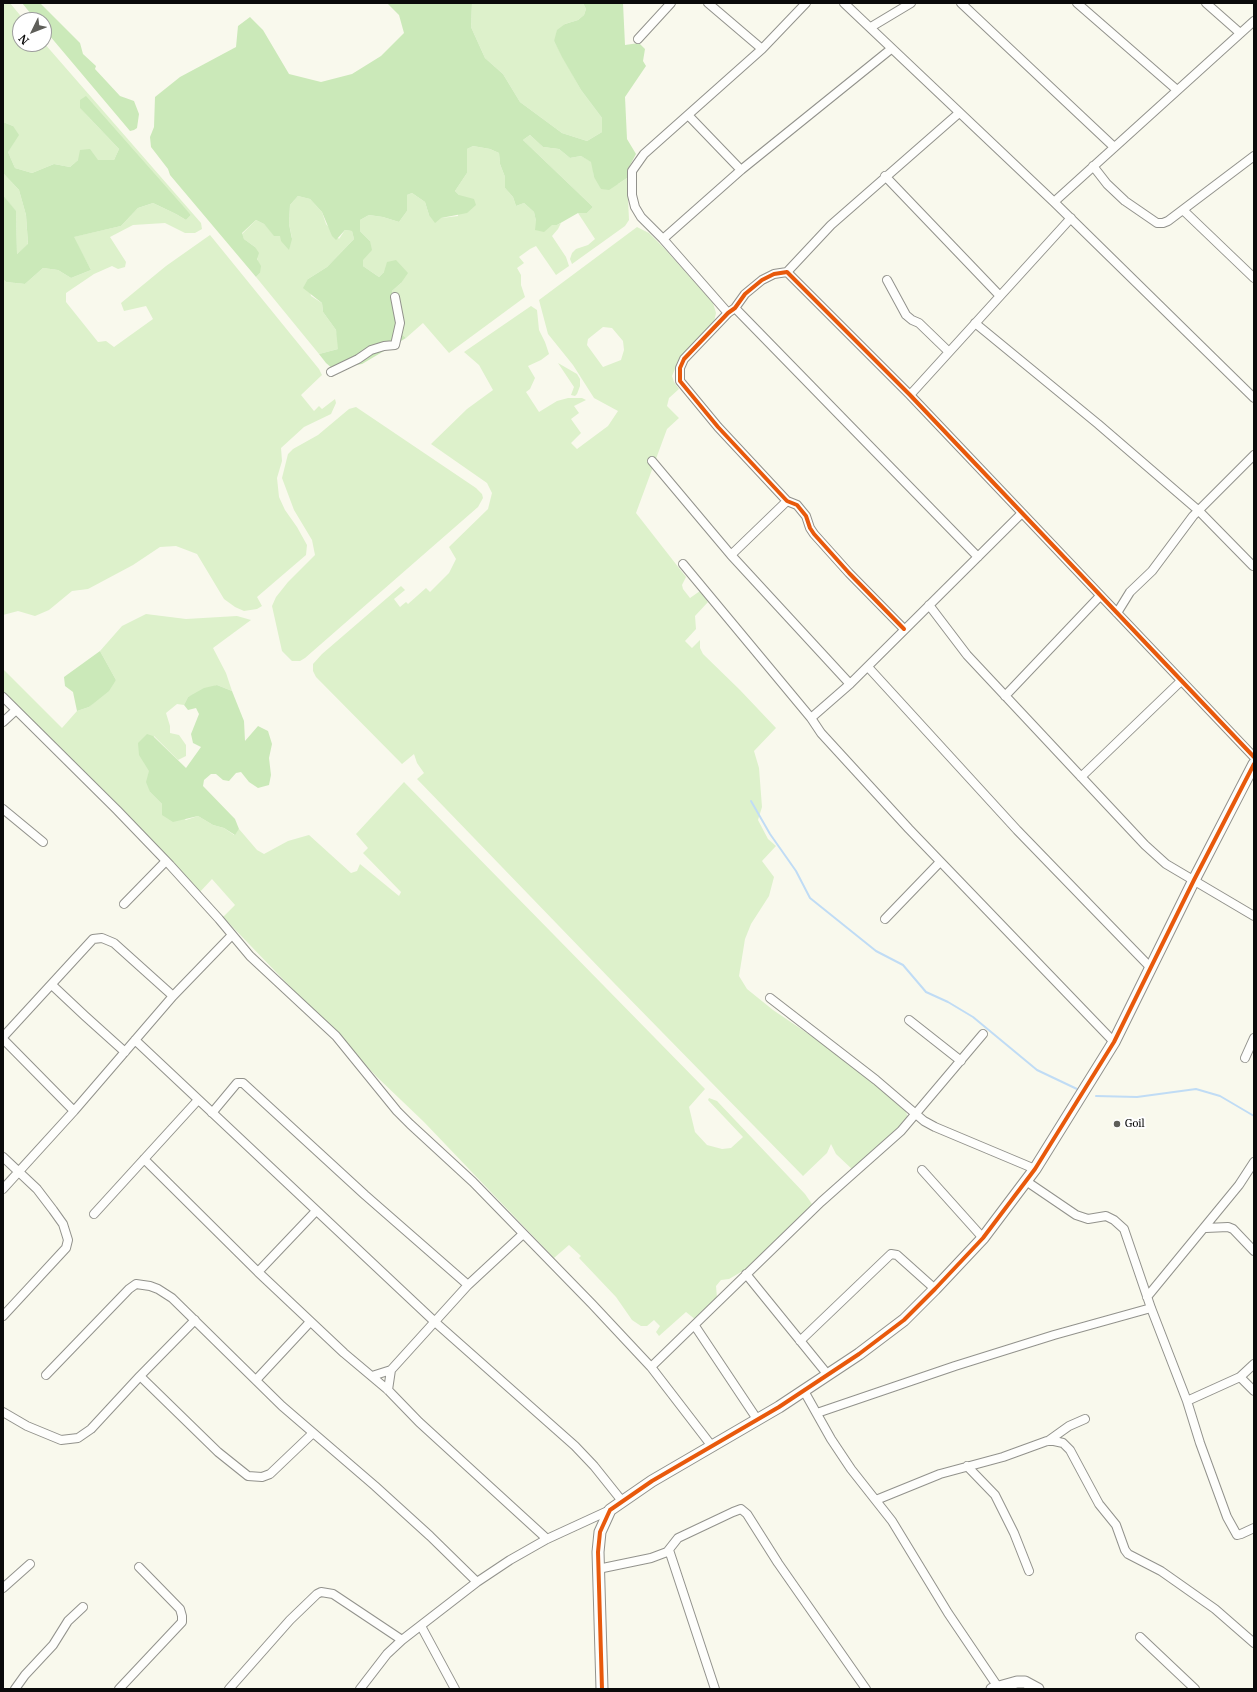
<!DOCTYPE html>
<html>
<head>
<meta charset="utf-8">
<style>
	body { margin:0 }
	#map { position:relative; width:1257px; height:1692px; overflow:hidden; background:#f9f9ed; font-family:Merriweather,serif }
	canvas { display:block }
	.frame { position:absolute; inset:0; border:4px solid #0a0a0a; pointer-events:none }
	.north { position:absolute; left:12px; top:12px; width:40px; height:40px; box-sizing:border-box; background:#fff; border:1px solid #9d9d9d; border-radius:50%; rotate:227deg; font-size:11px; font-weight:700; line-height:16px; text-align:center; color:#0a0a0a }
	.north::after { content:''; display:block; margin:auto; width:14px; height:18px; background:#5e5e59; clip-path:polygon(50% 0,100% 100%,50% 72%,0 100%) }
</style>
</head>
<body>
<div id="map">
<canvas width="1257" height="1692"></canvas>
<div class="frame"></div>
<div class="north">N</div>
</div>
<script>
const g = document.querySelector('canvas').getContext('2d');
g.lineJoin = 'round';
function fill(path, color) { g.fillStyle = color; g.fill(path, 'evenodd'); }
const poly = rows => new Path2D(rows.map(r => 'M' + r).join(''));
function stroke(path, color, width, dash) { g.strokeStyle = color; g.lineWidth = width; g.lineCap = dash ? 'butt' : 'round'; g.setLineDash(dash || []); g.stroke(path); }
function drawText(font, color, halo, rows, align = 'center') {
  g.font = font + ' Merriweather,serif'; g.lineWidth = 4; g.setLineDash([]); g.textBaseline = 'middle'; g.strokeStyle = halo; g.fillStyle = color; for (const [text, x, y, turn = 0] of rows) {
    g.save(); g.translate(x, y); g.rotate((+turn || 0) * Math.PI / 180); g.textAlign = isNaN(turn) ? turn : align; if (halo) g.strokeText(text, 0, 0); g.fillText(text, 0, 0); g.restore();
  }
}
const green = poly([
	[3,3,10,3,24,20,20,20,20,44,44,43,201,223,202,229,195,233,185,233,165,223,133,225,110,237,126,262,125,267,118,269,112,266,94,274,66,293,66,302,98,342,106,341,114,347,153,319,146,306,124,311,121,303,166,266,210,235,319,369,322,375,301,395,314,411,319,406,322,409,335,399,336,403,331,414,304,427,281,448,282,461,277,478,279,497,285,510,297,527,307,545,306,555,257,597,262,606,257,609,244,611,235,607,224,599,197,554,176,546,160,547,133,565,88,589,72,591,49,610,35,616,18,611,3,615,3,279,6,282,25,284,43,268,58,270,71,278,91,270,73,237,121,226,138,208,153,203,176,214,186,220,191,215,80,108,119,149,114,160,78,160,70,167,54,164,32,173,15,168,8,152,13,126,3,122],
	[472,3,583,3,586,9,584,15,578,20,565,24,554,41,581,90,602,118,602,132,587,141,562,133,520,102,503,74,485,58,471,27],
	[530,135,543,147,559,149,570,158,581,156,592,162,594,177,618,184,627,178,629,220,625,226,572,264,570,259,572,253,576,249,588,245,595,239,578,213,587,213,593,207,523,140],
	[473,146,490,149,499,153,500,164,505,177,505,188,513,197,516,206,524,203,534,212,536,221,552,225,557,225,561,223,558,229,552,236,566,257,569,266,556,275,536,246,530,249,519,257,524,263,517,268,521,275,521,285,525,297,449,353,423,323,406,338,400,333,396,324,392,291,401,283,384,272,379,277,363,266,362,260,370,241,360,231,360,220,369,215,383,217,399,222,407,211,407,195,412,193,425,202,429,215,441,218,458,216,459,195,455,191,467,173,467,149],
	[3,173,19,190,26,215,28,245,17,254,16,212,3,195],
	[298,196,310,199,322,212,326,224,339,239,345,230,352,231,354,239,327,267,308,279,311,296,322,303,323,312,336,330,338,338,338,349,319,354,256,277,260,273,255,247,244,239,242,234,256,220,264,224,274,235,292,238,289,224,290,205],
	[637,227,649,233,665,249,713,303,716,313,714,322,675,369,672,376,674,382,679,389,669,398,667,406,679,418,667,429,636,513,686,577,682,585,683,589,690,598,700,591,708,602,695,616,696,629,685,641,692,648,700,640,700,648,703,654,740,690,776,728,754,751,759,768,762,807,758,820,768,839,776,846,762,861,774,877,769,896,751,924,745,939,739,976,747,989,773,1010,838,1054,890,1094,905,1108,908,1119,854,1171,836,1154,831,1144,827,1153,803,1176,614,983,417,779,424,773,417,763,414,754,402,764,316,677,313,671,313,664,322,654,401,586,405,590,394,599,400,607,406,602,408,604,426,588,430,592,449,573,456,559,449,547,488,509,492,493,487,483,431,444,467,409,493,390,479,365,464,352,531,306,537,310,539,330,545,342,549,354,541,360,528,366,535,378,530,389,526,392,539,412,557,401,568,398,582,398,586,400,574,406,579,413,571,419,581,433,571,443,577,449,608,426,618,411,594,398,573,365,548,334,539,300],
	[603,327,612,328,623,341,624,350,621,360,603,367,587,345,588,339],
	[558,363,577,374,580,379,580,386,577,394,575,396,571,395,574,387],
	[356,407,476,488,482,494,483,498,478,507,305,658,300,661,292,661,282,651,272,606,276,597,288,582,315,555,312,540,294,510,282,478,288,454,293,449,318,435,349,409],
	[146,614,186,619,237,616,251,620,213,648,226,673,232,691,217,685,188,697,184,705,177,704,166,713,170,726,170,733,179,735,186,745,186,756,178,760,154,736,149,771,150,792,162,804,186,820,198,816,213,825,224,828,234,835,239,829,257,850,264,854,288,841,309,835,351,873,357,871,360,864,399,896,401,892,363,853,368,848,356,834,404,782,705,1089,689,1107,695,1132,707,1145,722,1149,731,1148,743,1137,708,1100,709,1098,717,1101,805,1194,812,1204,806,1215,753,1265,729,1279,721,1280,716,1286,717,1298,696,1320,686,1312,659,1336,656,1332,660,1326,654,1320,647,1326,641,1326,632,1320,616,1297,579,1258,581,1256,569,1245,554,1258,424,1122,378,1078,223,917,235,905,212,879,199,893,55,742,3,692,3,669,62,728,77,711,89,707,116,680,100,651,122,626]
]);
const forest = poly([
	[22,3,40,3,80,43,83,54,96,66,95,69,120,96,134,101,139,114,137,128,134,130,130,131,44,29,44,20,36,20],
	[387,3,472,3,471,27,485,58,503,74,520,102,562,133,587,141,602,132,602,118,581,90,562,57,554,41,557,30,565,24,578,20,584,15,586,9,583,3,623,3,625,45,639,43,645,49,643,61,646,66,625,97,627,139,636,154,628,169,627,178,609,190,601,189,594,177,591,162,581,156,570,158,559,149,543,147,530,135,523,140,593,207,587,213,578,213,557,225,552,225,544,232,535,230,536,221,534,212,524,203,516,206,513,197,505,188,505,177,500,164,499,153,490,149,473,146,467,149,467,173,455,191,459,195,474,199,476,205,467,213,441,218,435,223,429,215,425,202,412,193,407,195,407,211,399,222,383,217,369,215,360,220,360,231,370,241,372,250,363,260,363,266,379,277,384,272,387,262,396,260,408,273,401,283,392,291,396,324,400,333,406,338,362,364,333,369,326,363,319,354,338,349,336,330,323,312,322,303,303,288,308,279,327,267,354,239,352,231,345,230,336,240,332,236,322,212,310,199,298,196,290,205,289,224,292,239,289,250,281,241,280,236,274,236,264,224,256,220,242,233,244,239,255,247,259,253,257,259,261,266,260,273,256,277,170,175,168,169,151,147,150,137,154,127,155,97,180,77,236,47,238,26,250,17,263,30,289,74,321,82,352,74,381,56,404,33,399,15],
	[86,96,191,215,186,220,176,214,153,203,138,208,121,226,74,237,91,270,71,278,58,270,43,268,25,284,6,282,3,279,3,195,16,211,17,254,28,244,26,215,19,190,3,173,3,122,13,126,19,135,8,152,15,168,32,173,54,164,70,167,78,160,80,150,90,149,98,160,114,160,119,149,80,108,80,100],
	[100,651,116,680,109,691,89,707,77,711,73,692,65,686,64,677],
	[217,685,232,691,244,721,245,741,258,726,268,731,272,744,269,758,271,775,269,785,258,788,249,782,241,772,236,773,229,781,223,780,216,774,211,774,204,780,203,786,235,819,239,829,235,835,224,828,213,825,198,816,173,822,162,815,162,804,150,792,146,782,149,771,139,755,138,743,147,734,153,736,186,768,201,747,193,743,191,734,199,714,196,708,188,710,184,705,188,697,204,688]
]);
const stream = poly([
	[751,801,770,834,796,871,810,898,876,951,903,965,926,992,948,1002,973,1017,1037,1070,1077,1089],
	[1096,1096,1137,1097,1196,1089,1220,1096,1254,1116]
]);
const minor = poly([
	[708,3,762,49],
	[844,3,1054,202,1254,398],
	[961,3,1114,147],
	[1077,3,1177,90],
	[1206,3,1240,33],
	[871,27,911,3],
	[638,39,671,3],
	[688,115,741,170],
	[1093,166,1107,184,1125,201,1157,223,1163,223,1168,221,1254,156],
	[885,176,1000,296],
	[1054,202,1254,21],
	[1183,210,1254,278],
	[663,239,741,170,891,49],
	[787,272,831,225,959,113],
	[887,280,906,315,912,320,919,323,949,352],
	[735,308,978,557],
	[728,313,663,239,641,217,635,207,632,195,632,171,644,154,762,49,806,3],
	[975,323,1098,424,1199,511,1253,566],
	[331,372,358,359,371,350,384,346,395,345,400,323,395,297],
	[910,395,1071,218],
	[652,461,731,555,850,684],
	[731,555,787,501],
	[683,564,811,718,821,733,909,829,1114,1042],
	[929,605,967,655,1145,845,1166,864,1254,916],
	[1117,613,1130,592,1152,571,1193,516,1254,455],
	[904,629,849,573,814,534,810,528,806,516,797,505,787,501,718,427,680,381,680,368,684,359,728,313,735,308,745,294,762,280,774,274,787,272,910,395,1254,757],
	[868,667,1017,830,1151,968],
	[1005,696,1100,596],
	[3,697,117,810,170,865,219,919,250,956,336,1036,397,1111,410,1124,473,1182,592,1304,651,1367,711,1445],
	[811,718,850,684,1021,514],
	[3,722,16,710],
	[1081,777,1181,681],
	[3,809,43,842],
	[124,904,166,861],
	[885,919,940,862],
	[52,985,85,1016,125,1052],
	[770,998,876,1080,924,1121,935,1127,1035,1169],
	[909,1020,961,1061],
	[3,1037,93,939,102,938,114,943,173,996],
	[3,1039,74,1111],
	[135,1040,435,1322,575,1446,594,1466,622,1501],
	[1245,1058,1254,1038],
	[212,1113,237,1083,243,1083,365,1195,468,1285],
	[3,1157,37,1189,53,1210,63,1224,68,1240,66,1248,3,1316],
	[144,1159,258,1272,344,1353,388,1390,419,1422,547,1539],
	[922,1170,983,1238],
	[1026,1181,1076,1215,1088,1219,1106,1216,1114,1220,1124,1229,1151,1308,1187,1401,1200,1443,1227,1517,1237,1535,1241,1534,1254,1528],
	[3,1189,74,1111,173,996,232,935],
	[94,1214,198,1100],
	[1206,1228,1228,1227,1233,1229,1254,1251],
	[258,1272,316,1211],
	[746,1274,828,1375],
	[1147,1297,1239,1185,1254,1162],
	[695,1326,757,1419],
	[800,1341,891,1254,897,1255,935,1289],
	[651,1367,821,1202,901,1131,983,1034],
	[46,1375,129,1289,136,1284,150,1286,158,1289,172,1298,282,1406,375,1486,430,1536,477,1582],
	[140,1376,218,1452,248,1476,262,1477,270,1474,313,1433],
	[372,1376,391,1370,468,1285,523,1234],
	[1240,1377,1254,1391],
	[256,1380,310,1322],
	[388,1390,391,1370],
	[804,1391,831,1439,851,1469,892,1521,948,1613,998,1687],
	[1187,1401,1240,1377,1254,1364],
	[3,1412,27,1426,61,1440,78,1438,91,1429,140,1376,195,1320],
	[817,1413,955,1366,1054,1335,1151,1308],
	[1048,1441,1069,1426,1085,1419],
	[967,1466,995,1495,1014,1533,1029,1571],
	[876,1500,940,1474,1003,1457,1047,1441,1054,1441,1063,1443,1070,1450,1099,1504,1116,1525,1125,1550,1128,1554,1161,1571,1215,1609,1254,1643],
	[669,1550,715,1689],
	[598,1569,651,1558,667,1552,678,1538,733,1512,741,1509,747,1514,778,1563,866,1689],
	[3,1588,30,1564],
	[421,1626,455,1689],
	[1140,1637,1195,1689],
	[15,1689,25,1675,53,1645,68,1621,83,1607],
	[119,1689,182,1622,182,1616,180,1609,139,1567],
	[229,1689,290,1620,317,1594,321,1592,333,1594,402,1640],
	[360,1689,387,1654,402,1640,477,1582,510,1560,547,1539,610,1510]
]);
const tertiary = poly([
	[602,1689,598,1552,600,1532,610,1510,652,1481,779,1407,859,1354,904,1320,935,1289,983,1238,1035,1169,1114,1042,1194,880,1254,764],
	[992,1689,1017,1682,1025,1682,1038,1689]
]);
const cycleway = poly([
	[904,629,849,573,814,534,810,528,806,516,797,505,787,501,718,427,680,381,680,368,684,359,728,313,735,308,745,294,762,280,774,274,787,272,910,395,1254,757],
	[602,1689,598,1552,600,1532,610,1510,652,1481,779,1407,859,1354,904,1320,935,1289,983,1238,1035,1169,1114,1042,1194,880,1254,764]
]);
const markers = [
	[1117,1124,4,"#5e5e59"]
];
const poiNames = [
	["Goil",1125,1124]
];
fill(green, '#ddf1cb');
fill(forest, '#cbe9b9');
stroke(stream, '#c0dcf5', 2);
stroke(minor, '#92928c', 10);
stroke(tertiary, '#92928c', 13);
stroke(minor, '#fefefc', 8);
stroke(tertiary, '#fefefc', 11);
stroke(cycleway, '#e8590c', 4);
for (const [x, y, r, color] of markers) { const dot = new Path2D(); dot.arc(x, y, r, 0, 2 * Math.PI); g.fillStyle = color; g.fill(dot); stroke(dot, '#fff', 1.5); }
drawText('10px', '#0a0a0a', '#fff', poiNames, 'left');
</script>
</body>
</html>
